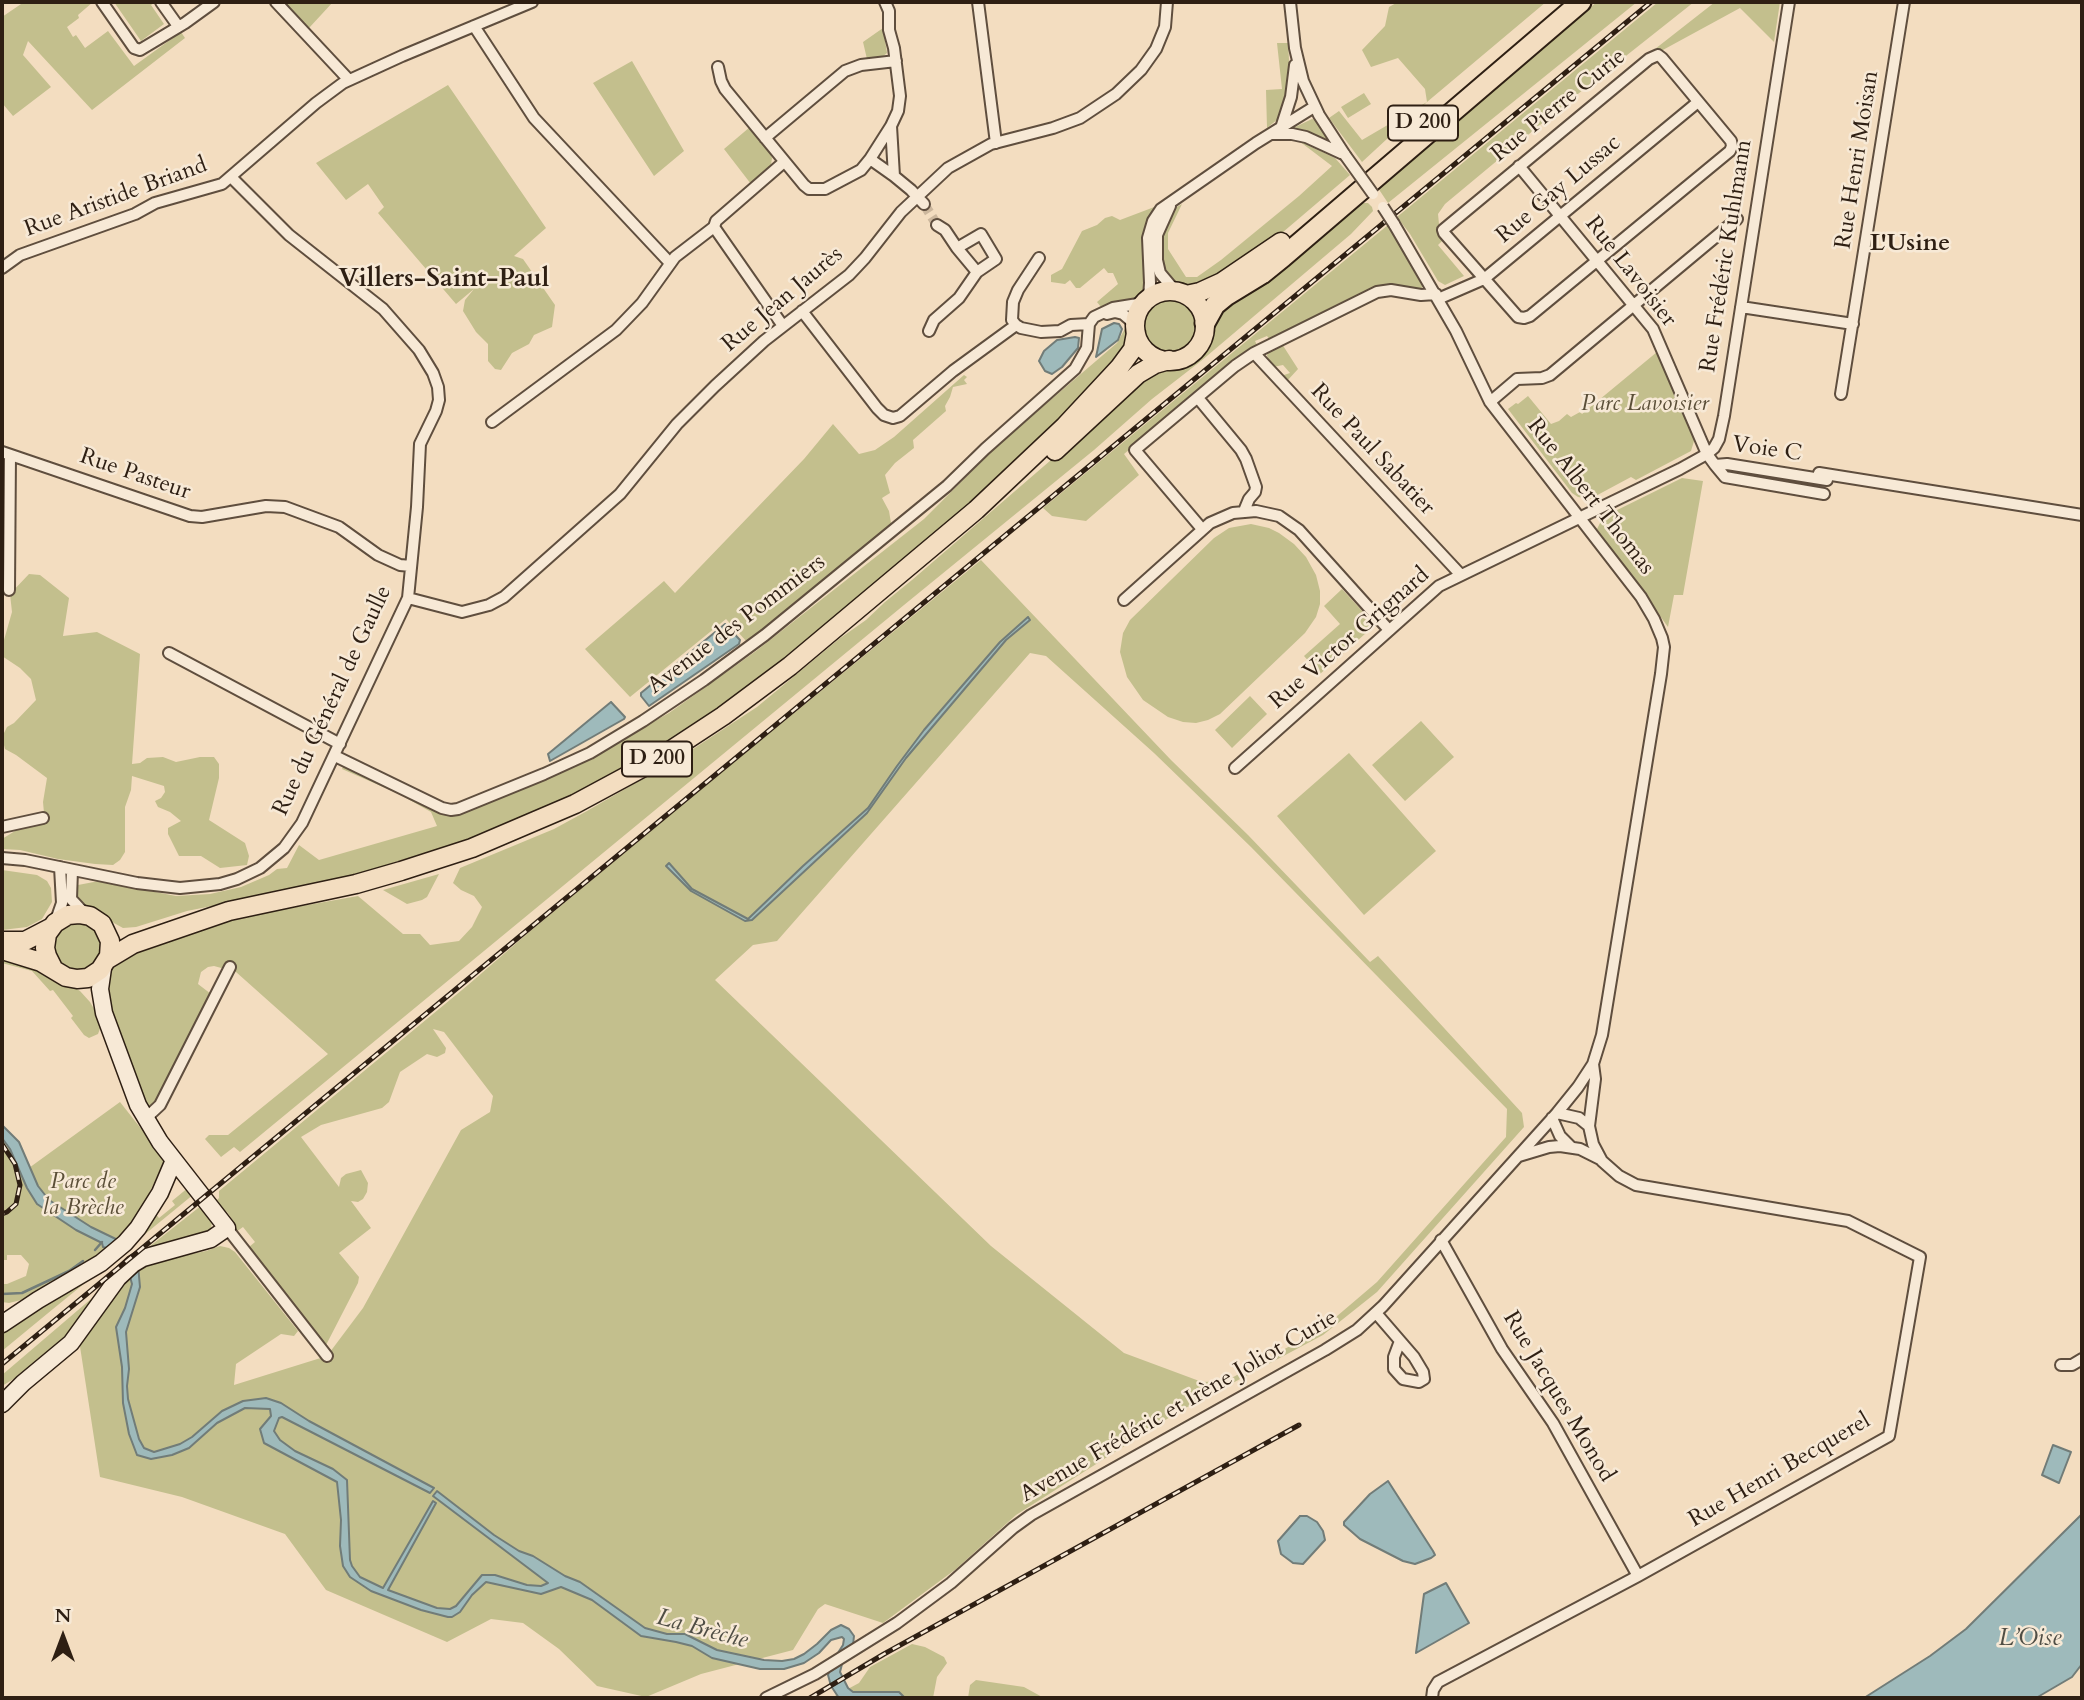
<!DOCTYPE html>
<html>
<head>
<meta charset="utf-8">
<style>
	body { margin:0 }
	#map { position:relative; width:2084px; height:1700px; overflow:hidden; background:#f3ddc0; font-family:Cardo,serif }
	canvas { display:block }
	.frame { position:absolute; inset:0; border:4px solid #2e1f13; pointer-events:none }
	.north { position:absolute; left:28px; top:1602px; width:70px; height:70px; -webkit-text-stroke:5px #f7e9d6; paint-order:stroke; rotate:0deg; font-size:19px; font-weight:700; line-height:28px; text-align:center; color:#2e1f13 }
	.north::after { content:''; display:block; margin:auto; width:24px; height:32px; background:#2e1f13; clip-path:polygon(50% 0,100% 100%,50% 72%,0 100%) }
</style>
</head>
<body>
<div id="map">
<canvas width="2084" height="1700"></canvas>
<div class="frame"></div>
<div class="north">N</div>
</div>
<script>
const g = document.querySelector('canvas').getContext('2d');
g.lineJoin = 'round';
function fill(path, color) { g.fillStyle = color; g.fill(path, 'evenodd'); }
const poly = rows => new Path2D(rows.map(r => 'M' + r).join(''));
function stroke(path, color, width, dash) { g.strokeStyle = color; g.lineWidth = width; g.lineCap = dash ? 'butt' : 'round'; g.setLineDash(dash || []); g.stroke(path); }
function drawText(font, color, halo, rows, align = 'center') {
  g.font = font + ' Cardo,serif'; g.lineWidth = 5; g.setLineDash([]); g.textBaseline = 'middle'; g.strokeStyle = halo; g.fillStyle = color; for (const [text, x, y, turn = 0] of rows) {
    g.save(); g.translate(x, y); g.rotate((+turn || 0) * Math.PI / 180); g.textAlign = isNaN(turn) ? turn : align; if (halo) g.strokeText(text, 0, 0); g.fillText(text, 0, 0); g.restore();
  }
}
const green = poly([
	[24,2,93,2,78,15,79,18,67,27,73,37,76,35,85,48,108,31,134,66,181,32,185,38,92,110,28,41,23,55,51,87,13,116,2,103,2,17],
	[114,2,155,2,151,5,164,24,141,41],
	[284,2,333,2,309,28],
	[1398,2,1546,2,1427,102,1362,162,1329,118,1339,111,1362,140,1427,102,1425,89,1398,58,1371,67,1362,50,1385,26,1389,7],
	[1597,2,1637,2,1388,203,1378,188,1460,120,1549,40],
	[1658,2,1694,2,1564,105,1445,204,1438,214,1440,234,1443,240,1438,245,1464,276,1445,285,1438,281,1410,234,1397,217],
	[1715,2,1780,2,1774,42,1740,8,1661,51,1655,49],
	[883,28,887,53,882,57,867,59,863,42],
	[1277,43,1288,43,1290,76,1285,105,1278,119,1267,128,1266,90,1282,89],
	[632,61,684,151,654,176,593,83],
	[448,85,546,228,514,256,523,259,555,305,552,327,534,335,529,344,512,353,501,370,495,369,488,361,488,344,476,332,463,311,465,300,474,289,456,304,378,213,384,207,368,184,346,200,316,163],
	[1364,93,1371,104,1348,118,1341,107],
	[1312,119,1316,120,1331,143,1289,130],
	[750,127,770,152,772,158,771,165,768,170,751,184,724,149],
	[1299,141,1335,158,1350,175,1242,267,1187,288,1176,285,1161,267,1160,237,1165,221,1175,208,1182,204,1168,233,1168,249,1186,277,1197,277,1221,260,1299,196,1332,166],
	[1362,203,1368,203,1372,207,1373,211,1351,234,1201,361,1152,399,1094,450,904,605,240,1152,234,1147,221,1157,205,1139,209,1135,228,1135,328,1054,236,972,214,966,208,967,201,972,198,984,211,994,156,1104,146,1106,104,994,109,973,120,959,178,934,257,914,358,896,403,934,420,934,430,945,459,941,472,927,482,907,474,896,461,890,453,883,460,868,554,829,587,811,684,755,757,707,839,639,866,620,885,602,912,580,1051,460,1100,422,1114,404,1157,367,1185,365,1196,359,1204,351,1209,342,1214,318,1240,295,1287,267],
	[1157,206,1149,217,1146,229,1147,285,1143,293,1136,299,1101,307,1097,302,1118,284,1113,273,1108,273,1104,268,1080,288,1076,288,1070,280,1065,284,1051,282,1051,275,1062,269,1082,231,1097,225,1105,218,1112,216,1120,220],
	[1388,225,1422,286,1422,290,1391,285,1374,288,1270,340,1267,336,1255,341,1258,347,1239,358,1124,454,1139,475,1086,521,1052,516,1043,508],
	'1144 326a26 26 0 1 1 52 0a26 26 0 1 1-52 0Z',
	[1127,325,1130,342,1099,384,1044,433,983,491,978,500,768,677,693,731,518,825,392,863,367,875,187,911,136,927,123,928,83,906,78,902,76,895,78,885,99,881,176,896,210,894,241,887,269,875,277,869,287,868,299,845,319,860,437,826,431,812,399,794,342,769,344,765,460,813,574,766,669,713,756,651,924,519,998,445,1117,343],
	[1282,344,1298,369,1287,381,1281,376,1290,373,1283,365,1273,367,1268,361,1267,355,1271,349],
	[1657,352,1693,436,1694,441,1691,451,1636,480,1631,477,1590,499,1578,497,1572,493,1508,409,1516,403,1518,404,1528,396,1551,424,1559,421,1567,414,1571,417,1580,412,1582,414],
	[964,375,967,377,964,380,967,384,953,387,950,397,945,406,946,411,913,440,914,448,895,463,885,475,890,493,882,498,889,511,891,523,888,529,747,642,726,619,630,697,585,649,664,581,675,593,804,459,833,424,859,454,875,450,894,437],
	[1682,478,1703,481,1683,595,1674,595,1668,627,1597,529,1603,517],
	[1251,524,1269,528,1279,533,1294,544,1306,557,1316,575,1320,591,1320,604,1316,617,1305,633,1220,714,1208,720,1196,723,1183,722,1168,717,1143,700,1127,677,1120,652,1123,633,1130,620,1214,538,1229,528],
	[981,560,1171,760,1248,835,1370,962,1378,956,1522,1113,1524,1127,1377,1292,1323,1335,1178,1412,1016,1515,956,1569,883,1623,825,1604,818,1609,793,1650,701,1674,646,1697,597,1686,559,1649,523,1623,491,1619,447,1642,326,1590,285,1534,182,1497,100,1477,79,1340,122,1283,146,1264,206,1251,220,1246,229,1248,235,1252,298,1331,294,1336,281,1334,236,1364,234,1385,327,1356,363,1308,461,1130,490,1112,493,1096,444,1032,433,1029,446,1048,445,1053,437,1057,427,1054,400,1072,389,1102,382,1108,321,1125,301,1137,339,1187,341,1178,346,1174,361,1170,368,1183,367,1192,363,1199,358,1202,351,1201,371,1228,339,1253,359,1277,358,1283,325,1347,249,1247,255,1242,243,1227,236,1232,234,1222,227,1212,217,1208,214,1203,219,1198,219,1191,468,985,528,933,727,768],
	[1030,653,1046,656,1154,753,1251,847,1507,1109,1506,1137,1377,1282,1323,1328,1226,1381,1202,1382,1124,1353,991,1246,715,980,753,945,777,941],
	[29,574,40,575,69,598,63,636,97,632,140,654,132,764,140,763,147,758,163,757,176,762,200,757,214,757,219,764,219,778,209,820,245,843,249,856,247,865,220,868,201,856,179,856,168,834,168,828,181,821,170,812,158,807,155,801,161,798,165,792,164,786,132,776,131,790,125,807,125,852,120,860,113,865,95,864,58,859,20,850,2,849,2,839,15,831,17,822,44,813,43,802,47,778,16,755,5,749,2,737,7,727,14,723,36,700,31,679,20,668,2,656,2,647,12,612,10,594],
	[1342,589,1375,625,1320,674,1304,656,1340,624,1324,606],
	[1250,696,1267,714,1232,748,1215,730],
	[1421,721,1454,757,1405,801,1372,765],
	[1349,753,1436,851,1364,915,1277,816],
	[2,870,37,875,47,881,51,888,52,902,42,919,27,927,2,930],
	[439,874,427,897,422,900,407,904,383,890],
	[80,919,99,929,104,954,85,972,64,969,52,951,57,930],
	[2,955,36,965,62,986,72,986,80,991,90,1002,97,1014,101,1026,98,1034,89,1038,84,1035,71,1018,73,1016,53,990,50,991,32,971,2,963],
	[120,1102,165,1159,136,1222,102,1254,86,1264,81,1261,80,1267,21,1300,9,1303,2,1302,2,1284,7,1284,26,1276,29,1264,21,1255,7,1255,7,1260,2,1260,2,1138,10,1149,22,1173],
	[189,1187,194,1194,133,1244,154,1212,159,1218,175,1205,172,1201],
	[202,1205,212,1222,211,1229,202,1238,140,1254],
	[101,1270,53,1309,2,1351,2,1329],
	[98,1293,55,1354,2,1386,2,1375],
	[912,1644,925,1647,944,1657,947,1663,937,1677,933,1698,831,1698,859,1683,870,1667],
	[976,1680,1024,1687,1044,1698,968,1698,970,1685]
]);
const water = poly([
	[1114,323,1119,324,1122,329,1118,340,1096,357,1102,329,1114,323],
	[1075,337,1079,338,1078,348,1062,367,1052,374,1045,371,1039,361,1044,351,1057,340,1075,337],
	[1028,617,1030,620,1006,640,906,758,867,813,752,920,745,921,691,891,666,866,669,863,692,889,748,919,803,866,868,808,897,766,924,730,1000,642,1028,617],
	[725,624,740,640,739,644,649,706,641,696,641,693,725,624],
	[611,702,625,717,624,719,550,761,548,754,611,702],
	[2,1125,19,1142,38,1186,49,1200,91,1227,122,1242,114,1250,103,1247,102,1243,76,1230,37,1204,27,1188,10,1149,2,1138,2,1125],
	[138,1265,140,1287,126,1332,129,1369,127,1386,128,1399,139,1439,144,1448,154,1452,180,1444,192,1437,222,1411,243,1401,266,1398,281,1403,309,1421,434,1488,430,1493,282,1417,279,1418,274,1431,280,1440,295,1451,333,1469,347,1480,350,1560,352,1566,360,1577,383,1588,433,1501,436,1503,388,1590,437,1608,450,1609,456,1606,482,1575,495,1575,527,1585,541,1586,548,1583,433,1496,437,1491,494,1535,519,1551,533,1556,565,1576,580,1582,645,1628,667,1634,685,1634,717,1650,764,1660,782,1661,794,1659,804,1654,817,1644,831,1630,841,1625,849,1629,854,1636,853,1645,842,1664,840,1672,848,1688,853,1692,899,1692,905,1698,839,1698,831,1686,828,1675,834,1659,843,1645,844,1639,842,1637,831,1640,819,1653,804,1663,784,1669,760,1669,712,1658,692,1646,676,1642,641,1636,592,1600,561,1587,541,1594,486,1582,472,1595,460,1612,452,1617,448,1617,421,1610,371,1591,350,1577,343,1566,340,1546,341,1520,337,1482,264,1443,260,1429,271,1416,270,1409,245,1408,217,1423,189,1448,172,1455,151,1459,137,1455,129,1434,123,1403,122,1367,116,1327,125,1308,132,1284,129,1273,138,1265],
	[2053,1445,2071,1452,2059,1483,2042,1475,2053,1445],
	[1388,1481,1433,1551,1435,1555,1431,1558,1415,1564,1403,1561,1360,1539,1344,1525,1344,1522,1370,1494,1388,1481],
	[2082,1514,2082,1664,2072,1677,2036,1698,1864,1698,1930,1656,1966,1629,2082,1514],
	[1300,1516,1307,1516,1317,1522,1323,1531,1325,1540,1303,1564,1293,1563,1281,1554,1278,1541,1300,1516],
	[1446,1583,1469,1623,1416,1653,1424,1594,1446,1583]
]);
const stream = poly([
	[95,1250,102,1242],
	[2,1294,22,1293,69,1271,83,1261]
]);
const streetTunnel = poly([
	[924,204,937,225]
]);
const street = poly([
	[102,2,134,48,140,50,185,23,214,2],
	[161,2,178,26],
	[276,2,349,80],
	[885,2,889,11,889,30,894,48,900,96,898,111,891,126,894,176,911,190,924,204],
	[978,2,996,143],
	[1290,2,1295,48,1303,81,1319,115,1345,155],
	[474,26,534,118,670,263],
	[1658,55,1662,58,1731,141,1732,146,1730,151,1530,316,1524,318,1518,317,1444,233,1443,230,1649,59,1658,55],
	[718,67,721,81,725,89,804,185,809,189,825,189,861,170,870,159,891,126],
	[1281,128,1291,97,1295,65],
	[1272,134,1292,134,1306,137,1343,154],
	[765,138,845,71,861,65,896,61],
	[870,159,894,176],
	[1519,166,1653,329,1707,454,1715,465,1727,464,1827,480],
	[1170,206,1157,235,1157,260,1160,273,1176,292],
	[937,225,945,230,957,248],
	[714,227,783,326],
	[1039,258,1018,290,1013,302,1012,320,1016,325,1021,328,1041,332,1060,331,1071,325,1089,324,1094,317,1113,308,1144,303],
	[2,268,20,255,135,214,155,203,222,184,316,103,343,83,402,56,532,2],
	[1149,298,1150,283,1148,238,1153,221,1161,209,1256,143,1314,107],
	[1438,299,1484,279,1698,102],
	[1741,307,1853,324],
	[802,311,877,408,884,415,893,418,900,416,953,371,1016,325],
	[1107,314,1115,312,1123,314,1130,320,1135,327],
	[929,331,934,320,959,298,977,272,996,259,981,234,957,248,977,272],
	[1254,353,1460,574],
	[1841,394,1904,2],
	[1198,398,1241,450,1246,459,1256,487,1255,492,1249,499,1244,511],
	[1490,402,1517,379,1542,378,1550,375,1737,219],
	[492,422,616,330,642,303,675,257,714,227,716,221,784,162],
	[2,452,190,516,202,517,266,506,285,507,339,527,378,555,400,565,411,566],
	[1715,465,1725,477,1824,494],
	[1819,473,2082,515],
	[1202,529,1135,450,1235,366,1254,353,1377,292,1391,290,1421,295,1436,294],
	[9,590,10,455],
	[408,598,462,612,489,605,504,597,620,494,677,424,715,386,764,341,849,275,865,258,901,212,948,168,991,144,1053,128,1080,118,1116,94,1141,70,1156,49,1165,27,1167,2],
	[1124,600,1210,523,1233,513,1256,511,1279,516,1299,530,1389,630],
	[169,653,340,744],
	[335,756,442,808,451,810,458,809,544,774,590,753,643,721,704,680,765,635,947,486,985,449,1075,369,1087,348,1089,324],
	[1235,768,1439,586,1680,469,1707,454,1714,448,1719,439,1724,416,1789,2],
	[2,827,43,818],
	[2,858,25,860,137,883,180,888,220,884,237,879,260,868,284,848,302,823,408,598,417,507,420,444,436,411,439,400,438,387,433,373,419,350,383,309,289,235,231,177],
	[72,870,71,899,85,914],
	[55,923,62,903,60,867],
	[1552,1118,1560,1136,1571,1147],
	[145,1119,160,1105,230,967],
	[1589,1126,1595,1079,1593,1064],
	[1519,1156,1549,1147,1560,1146,1580,1149,1600,1159],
	[227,1228,327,1356],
	[1441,1240,1502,1349,1553,1423,1638,1576],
	[1376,1313,1414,1357,1423,1372,1424,1379,1419,1382,1403,1379,1394,1369,1394,1357,1400,1341],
	[2061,1365,2072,1365,2082,1359],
	[766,1698,815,1674,897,1623,951,1583,1013,1528,1031,1515,1325,1350,1357,1330,1383,1306,1557,1113,1578,1087,1593,1064,1602,1035,1661,674,1664,647,1662,638,1654,619,1641,597,1490,402,1456,331,1394,224],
	[1432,1698,1433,1690,1438,1682,1638,1576,1889,1436,1920,1257,1848,1221,1636,1185,1619,1176,1602,1161,1593,1144,1589,1126,1579,1118,1557,1113]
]);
const secondary = poly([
	[2,1324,38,1300,101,1263,125,1243,138,1228,160,1193,174,1160],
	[2,1404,23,1383,71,1343,118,1278,133,1264,143,1258,211,1239,227,1228,160,1142,138,1105,104,1013,100,989,103,968]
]);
const primary = poly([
	'1135 326a35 35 0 1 1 70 0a35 35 0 1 1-70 0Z',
	[1186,295,1200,292,1222,282,1281,242],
	[1055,451,1138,374,1155,364,1169,360],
	[2,941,25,941,52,927],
	[2,950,41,962,66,977,77,979,88,978,100,970,109,956,110,941,102,924,90,916,79,914,68,915,55,923,47,934,45,948,47,956,53,968],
	[108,959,133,944,229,911,356,884,401,871,472,848,575,804,653,762,723,716,790,666,976,510,1065,426,1119,368,1133,349,1136,333]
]);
const highway = poly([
	[1205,323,1215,305,1226,296,1262,274,1283,257,1581,2]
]);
const rail = poly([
	[2,1144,15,1164,20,1185,16,1204,7,1212,2,1214],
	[2,1364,1651,2],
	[810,1698,884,1654,1299,1425]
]);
const streetBridge = poly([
	[1345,155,1373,194],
	[1383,207,1394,224]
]);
const shields = [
	[1423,123,70],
	[657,759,70]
];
const shieldNames = [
	["D 200",1423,123],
	["D 200",657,759]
];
const streetNames = [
	["Rue Pierre Curie",1559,106,-39],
	["Rue Henri Moisan",1858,160,-81],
	["Rue Gay Lussac",1559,190,-40],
	["Rue Aristide Briand",116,198,-20],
	["Rue Frédéric Kuhlmann",1727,256,-81],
	["Rue Lavoisier",1630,272,52],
	["Rue Jean Jaurès",783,300,-40],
	["Rue Paul Sabatier",1372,450,47],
	["Voie C",1767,450,8],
	["Rue Pasteur",135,475,19],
	["Rue Albert Thomas",1590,497,52],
	["Avenue des Pommiers",737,625,-37],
	["Rue Victor Grignard",1350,639,-41],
	["Rue du Général de Gaulle",333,701,-65],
	["Rue Jacques Monod",1558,1397,59],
	["Avenue Frédéric et Irène Joliot Curie",1179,1407,-30],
	["Rue Henri Becquerel",1780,1471,-30]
];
const parkNames = [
	["Parc Lavoisier",1645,405],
	["Parc de",83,1183],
	["la Brèche",83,1209]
];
const neighbourhoodNames = [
	["L'Usine",1910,244]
];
const waterNames = [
	["La Brèche",702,1630,15],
	["L’Oise",2030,1639]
];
const quarterNames = [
	["Villers-Saint-Paul",444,280]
];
fill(green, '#c3bf8d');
fill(water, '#9ebabb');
stroke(water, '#717c78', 2);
stroke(stream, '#717c78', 2.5);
stroke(streetTunnel, '#ccb79d', 10, [10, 5]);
stroke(street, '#5f4e3e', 14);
stroke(secondary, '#2e1f13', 19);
stroke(primary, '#2e1f13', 21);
stroke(highway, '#2e1f13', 23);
stroke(street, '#f7e9d6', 10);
stroke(secondary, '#f7e9d6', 16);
stroke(primary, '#f3ddc0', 18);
stroke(highway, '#f3ddc0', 19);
stroke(rail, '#2e1f13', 5);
stroke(rail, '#f7e9d6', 2.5, [8]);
stroke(streetBridge, '#5f4e3e', 14, []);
stroke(streetBridge, '#f7e9d6', 10);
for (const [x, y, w] of shields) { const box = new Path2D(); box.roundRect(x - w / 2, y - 17.5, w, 35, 5); g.fillStyle = '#f7e9d6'; g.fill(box); stroke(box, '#2e1f13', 2); }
drawText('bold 21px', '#2e1f13', null, shieldNames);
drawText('23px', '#2e1f13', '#f7e9d6', streetNames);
drawText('italic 23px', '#5b4f38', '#f7e9d6', parkNames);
drawText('bold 24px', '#2e1f13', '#f7e9d6', neighbourhoodNames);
drawText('italic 24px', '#504e45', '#f7e9d6', waterNames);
drawText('bold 26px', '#2e1f13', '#f7e9d6', quarterNames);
</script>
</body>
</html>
